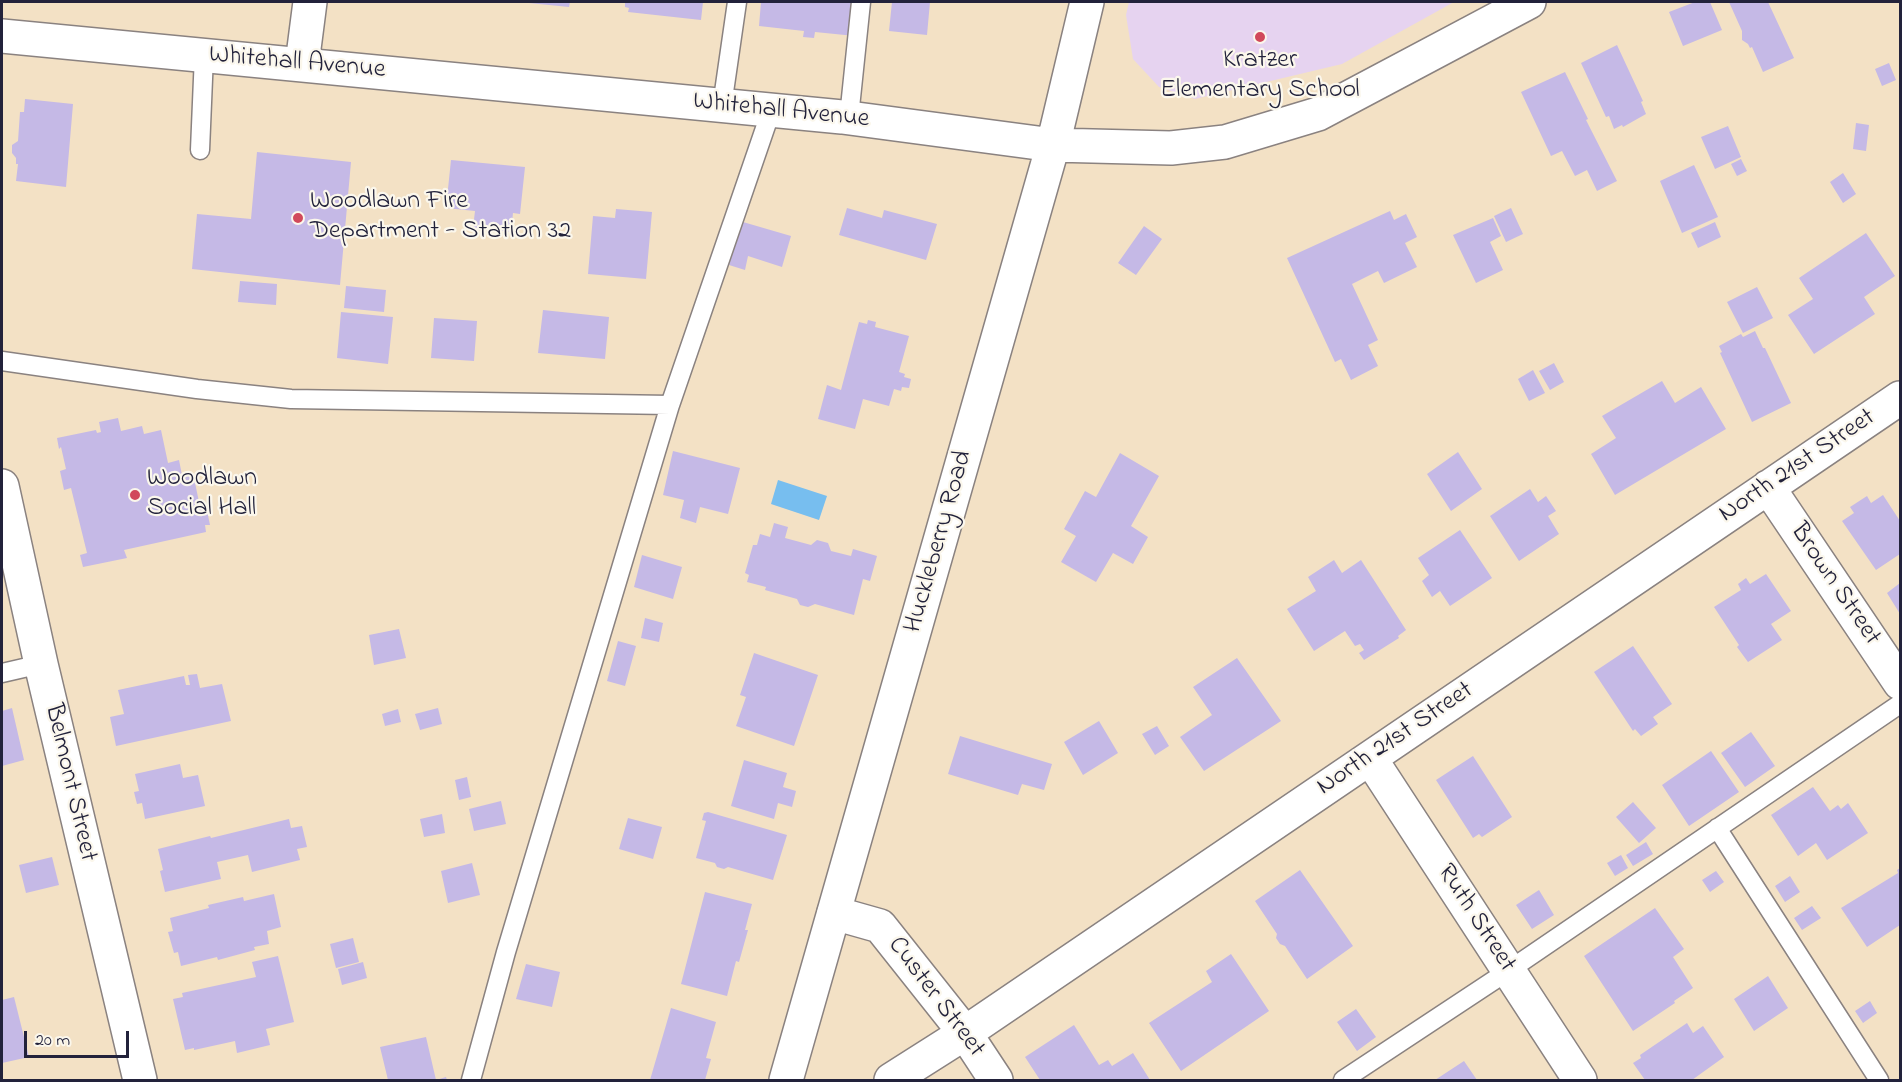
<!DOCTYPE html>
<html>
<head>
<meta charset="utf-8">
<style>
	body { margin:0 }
	#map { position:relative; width:1902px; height:1082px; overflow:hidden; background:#f3e1c5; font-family:"Indie Flower",sans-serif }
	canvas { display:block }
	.frame { position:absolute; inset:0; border:3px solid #22223b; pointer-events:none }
	.scale { position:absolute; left:24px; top:1031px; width:105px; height:27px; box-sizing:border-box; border:3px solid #22223b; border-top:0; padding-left:8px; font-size:18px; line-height:21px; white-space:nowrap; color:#22223b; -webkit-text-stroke:4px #fbf7ec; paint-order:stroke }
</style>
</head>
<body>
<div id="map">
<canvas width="1902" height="1082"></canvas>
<div class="frame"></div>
<div class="scale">20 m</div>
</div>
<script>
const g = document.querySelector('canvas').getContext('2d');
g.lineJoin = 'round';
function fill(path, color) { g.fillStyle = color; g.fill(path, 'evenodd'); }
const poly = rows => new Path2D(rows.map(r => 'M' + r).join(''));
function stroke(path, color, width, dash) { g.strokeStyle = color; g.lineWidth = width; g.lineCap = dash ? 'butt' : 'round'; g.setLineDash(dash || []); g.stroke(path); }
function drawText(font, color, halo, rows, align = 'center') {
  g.font = font + ' "Indie Flower",sans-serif'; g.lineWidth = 4.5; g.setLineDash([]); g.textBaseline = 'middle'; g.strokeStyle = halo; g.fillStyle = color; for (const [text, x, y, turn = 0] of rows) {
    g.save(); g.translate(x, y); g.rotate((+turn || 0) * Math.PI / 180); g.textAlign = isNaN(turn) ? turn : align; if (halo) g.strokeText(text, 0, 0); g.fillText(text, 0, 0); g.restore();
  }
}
const built = poly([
	[1129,2,1454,2,1342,64,1195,99,1159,87,1133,59,1126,15]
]);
const water = poly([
	[778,480,827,496,819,520,771,504]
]);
const building = poly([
	[529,2,570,2,569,7,529,3],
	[625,2,703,2,701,20,628,12,629,8,625,7],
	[761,2,859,2,855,36,815,32,814,38,803,37,804,31,759,26],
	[892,2,930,2,927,35,889,31],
	[1695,2,1710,2,1722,30,1683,46,1669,12],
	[1729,2,1768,2,1794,58,1763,72,1752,47,1750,48,1748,44,1742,40,1742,31],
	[1617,45,1643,101,1641,102,1646,114,1623,127,1622,125,1614,129,1609,116,1606,117,1581,63],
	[1889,63,1896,80,1882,86,1875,69],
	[1565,72,1588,119,1586,120,1617,181,1597,191,1587,170,1575,176,1562,151,1551,156,1521,92],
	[25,99,73,104,66,187,16,181,18,164,16,164,16,158,12,153,12,145,18,141,20,112,24,112],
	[1856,123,1869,125,1866,151,1853,149],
	[1728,126,1741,157,1715,169,1701,137],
	[257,152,351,162,340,285,192,269,197,214,251,219],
	[1741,159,1747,171,1737,176,1731,164],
	[451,160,525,167,520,214,513,213,511,232,473,228,475,211,446,208],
	[1694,165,1718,217,1682,233,1660,181],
	[1843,173,1856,194,1843,203,1830,182],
	[847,208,882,218,884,210,937,224,926,260,839,235],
	[1511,208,1523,234,1506,242,1494,216],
	[616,209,652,212,646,279,588,274,593,216,615,218],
	[1390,211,1394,220,1406,214,1417,237,1405,243,1417,267,1384,283,1378,271,1352,284,1378,340,1368,345,1378,366,1351,380,1341,359,1335,362,1287,258],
	[1493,218,1501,236,1490,242,1503,270,1476,283,1453,235],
	[743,222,791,236,782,267,748,256,745,270,729,265],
	[1715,222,1721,237,1698,248,1691,233],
	[1144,226,1162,239,1136,275,1118,263],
	[1866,233,1895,276,1864,297,1875,314,1814,354,1788,315,1813,299,1799,278],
	[240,281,277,284,276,305,238,302],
	[346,286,386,290,384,312,344,308],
	[1757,287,1773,318,1743,333,1727,302],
	[543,310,609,317,605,359,538,353],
	[341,312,393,317,388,364,337,358],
	[434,318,477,321,474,361,431,358],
	[868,320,876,322,875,327,909,336,899,372,905,374,904,377,911,379,909,388,902,387,901,391,894,389,889,406,863,399,855,429,818,419,827,385,841,390,859,322,867,324],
	[1755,331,1763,348,1765,348,1791,403,1752,422,1720,353,1722,352,1719,346,1741,334,1743,337],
	[1554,363,1564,382,1550,390,1539,371],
	[1533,370,1545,393,1529,401,1518,379],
	[1662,381,1675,403,1701,387,1726,429,1615,495,1591,454,1616,438,1602,416],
	[118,418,121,431,142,426,144,434,161,430,168,463,179,460,182,475,193,473,199,502,205,501,210,525,205,525,206,532,124,550,127,558,83,567,80,555,87,553,71,488,64,490,60,471,66,469,61,447,59,449,57,438,96,430,97,433,101,432,99,422],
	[673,451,740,468,728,514,700,507,696,523,680,518,684,500,663,495],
	[1458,452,1482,489,1451,511,1427,474],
	[1120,453,1159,476,1131,526,1148,537,1133,564,1113,553,1096,582,1061,562,1076,536,1064,529,1085,491,1096,497],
	[1530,489,1538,502,1546,496,1556,511,1548,516,1559,534,1519,561,1490,516],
	[1883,495,1900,521,1900,554,1876,570,1842,521,1854,513,1850,507,1867,496,1871,503],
	[774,523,788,527,785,538,811,545,817,540,828,543,831,551,851,556,853,549,877,556,870,581,863,579,854,615,815,604,808,607,800,605,797,599,765,590,766,587,747,582,749,575,745,573,753,545,757,545,760,534,770,537],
	[1460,530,1492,578,1450,606,1440,591,1432,597,1422,581,1429,575,1418,558],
	[642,555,682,567,673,599,634,587],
	[1334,560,1342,573,1361,560,1406,630,1398,636,1399,638,1364,660,1359,653,1364,650,1360,644,1355,646,1345,631,1314,651,1287,609,1316,591,1308,577],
	[1766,574,1791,611,1771,624,1782,640,1748,662,1737,647,1739,645,1714,607,1741,590,1738,584,1746,578,1750,584],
	[1900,583,1900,614,1887,593],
	[645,618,663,623,659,642,641,638],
	[399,629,406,658,374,665,369,635],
	[618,641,636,646,625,686,607,681],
	[1633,646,1672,704,1653,717,1658,724,1641,736,1635,729,1633,731,1594,672],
	[754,653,818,675,794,746,736,726,746,697,740,695],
	[1237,658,1281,721,1204,771,1180,737,1212,715,1193,687],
	[197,674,200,688,222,684,231,721,116,746,110,717,124,714,118,690,184,676,186,685,190,685,188,675],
	[12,708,24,760,2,766,2,711],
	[438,708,442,724,420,730,415,714],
	[398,709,401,722,385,726,382,714],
	[1099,721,1118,753,1083,775,1064,742],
	[1157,726,1169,746,1155,755,1142,734],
	[1751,732,1775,766,1745,787,1721,753],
	[960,736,1052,764,1044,790,1022,784,1018,795,948,774],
	[1711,751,1739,792,1689,826,1662,785],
	[1473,756,1512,817,1482,837,1479,834,1473,838,1436,780],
	[744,760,787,773,783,787,796,791,792,807,778,803,774,819,731,806],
	[180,764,183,778,198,775,205,806,145,819,142,803,137,804,134,792,139,791,135,774],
	[467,777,471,797,459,800,455,780],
	[1813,787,1830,811,1838,805,1841,809,1848,803,1868,833,1827,860,1816,843,1798,856,1771,815],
	[501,801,506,824,474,831,469,809],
	[1633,802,1656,828,1639,843,1616,817],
	[708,812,787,835,773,880,728,867,724,869,717,867,715,863,696,858,706,821,702,820,704,813],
	[442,814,445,833,424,837,420,819],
	[628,818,662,827,653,859,619,849],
	[289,819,291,828,302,826,307,847,297,849,300,860,252,872,248,855,217,862,221,879,165,892,160,871,163,870,158,849,210,836,211,838],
	[1646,842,1653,854,1633,866,1626,855],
	[1621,855,1628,868,1615,876,1607,863],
	[52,857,59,885,26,893,19,865],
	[472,863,480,895,448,903,441,871],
	[1900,868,1900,925,1867,947,1841,908,1898,873,1897,870],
	[1300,870,1353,946,1307,979,1285,946,1280,944,1276,938,1277,934,1255,901],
	[1716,871,1724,882,1710,892,1702,880],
	[1790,876,1800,892,1785,902,1775,886],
	[1539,890,1554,915,1532,929,1516,905],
	[705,892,752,904,745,930,748,930,739,962,736,961,727,996,681,984],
	[274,894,281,927,267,931,269,944,254,947,255,950,218,960,217,957,181,966,178,952,174,953,168,932,173,931,170,918,209,908,208,905,243,897,244,901],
	[1812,906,1821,918,1802,930,1794,918],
	[1655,908,1684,949,1673,957,1693,988,1674,1001,1675,1003,1633,1031,1584,956],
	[353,938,359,962,336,968,330,944],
	[1231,954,1269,1011,1181,1071,1149,1023,1212,982,1206,971],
	[278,956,294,1022,266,1029,270,1045,237,1053,235,1041,194,1050,194,1048,185,1050,173,999,183,997,182,993,256,977,252,962],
	[363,962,367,978,342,985,338,969],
	[526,964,560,972,552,1007,516,999],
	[1768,976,1788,1008,1754,1031,1734,999],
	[14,997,29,1057,2,1063,2,1000],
	[1870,1001,1877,1013,1863,1023,1855,1011],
	[671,1008,716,1022,706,1058,711,1059,705,1080,650,1080],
	[1356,1009,1376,1037,1357,1051,1337,1022],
	[1687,1023,1693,1033,1703,1026,1724,1057,1692,1080,1645,1080,1633,1063,1641,1058,1640,1055],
	[1074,1025,1099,1065,1108,1060,1112,1066,1133,1053,1150,1080,1040,1080,1025,1057],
	[426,1037,436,1080,446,1077,447,1080,388,1080,380,1047],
	[1464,1061,1477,1080,1435,1080]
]);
const service = poly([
	[722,106,737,2],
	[849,117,861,2],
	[200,150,204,55],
	[2,361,197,389,291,399,670,405,506,952,471,1080],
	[670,405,771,111],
	[2,673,41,664],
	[1717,828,1879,1080],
	[1343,1080,1508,971,1900,704]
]);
const minor = poly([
	[302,64,310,2],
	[2,486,41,664,140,1080],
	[1768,487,1900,683],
	[1370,758,1580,1080],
	[834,913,880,926,965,1033,996,1080],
	[891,1080,965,1033,1900,398]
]);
const tertiary = poly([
	[2,36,842,117,1053,145,1171,148,1225,142,1318,114,1529,2],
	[786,1080,1053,145,1087,2]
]);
const markers = [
	[1260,37,6,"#d1495b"],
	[298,218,6,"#d1495b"],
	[135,495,6,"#d1495b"]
];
const poiNames = [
	["Kratzer",1260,62,"center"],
	["Elementary School",1260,92,"center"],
	["Woodlawn Fire",310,203],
	["Department - Station 32",310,233],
	["Woodlawn",147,480],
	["Social Hall",147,510]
];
const streetNames = [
	["Whitehall Avenue",297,64,5],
	["Whitehall Avenue",781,112,6],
	["North 21st Street",1798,467,-34],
	["Huckleberry Road",940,542,-74],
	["Brown Street",1834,585,56],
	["North 21st Street",1396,740,-34],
	["Belmont Street",69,783,77],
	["Ruth Street",1475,919,57],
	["Custer Street",935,998,53]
];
fill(built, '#e6d3f0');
fill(water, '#77beef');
fill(building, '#c5b9e6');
stroke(service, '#8a8280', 21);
stroke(minor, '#8a8280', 36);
stroke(tertiary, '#8a8280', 36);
stroke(service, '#fff', 18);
stroke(minor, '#fff', 33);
stroke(tertiary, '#fff', 33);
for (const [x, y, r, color] of markers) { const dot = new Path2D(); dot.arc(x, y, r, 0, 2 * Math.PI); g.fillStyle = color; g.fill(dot); stroke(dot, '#fbf7ec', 2); }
drawText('26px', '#22223b', '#fbf7ec', poiNames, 'left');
drawText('26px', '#22223b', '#fbf7ec', streetNames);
</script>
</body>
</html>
